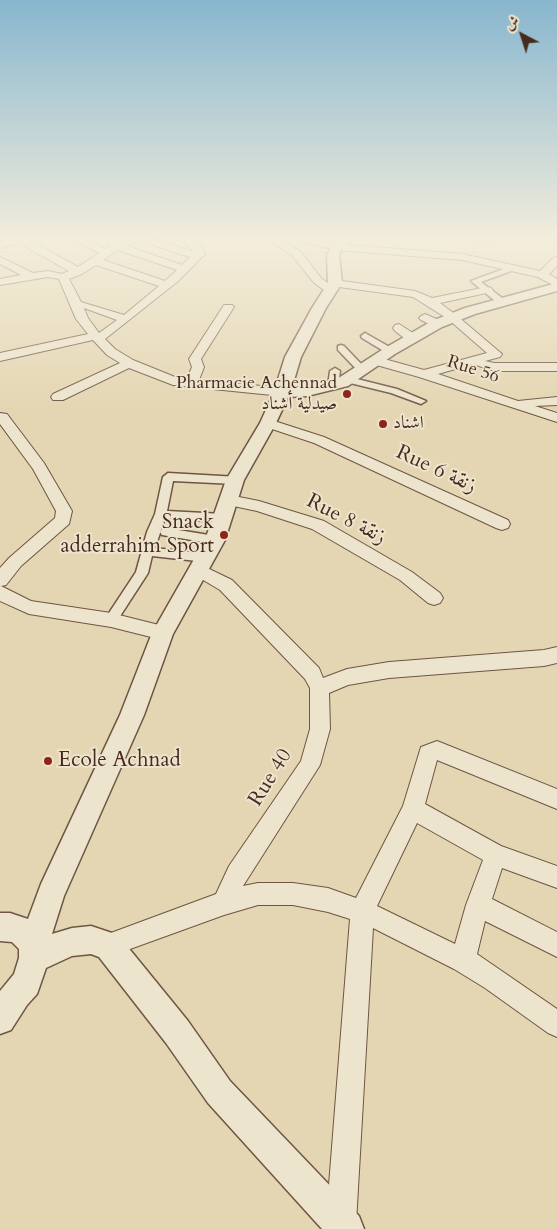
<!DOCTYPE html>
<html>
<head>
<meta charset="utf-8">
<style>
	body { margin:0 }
	#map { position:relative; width:557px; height:1229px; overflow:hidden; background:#e4d6b2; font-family:Cardo,Amiri,serif }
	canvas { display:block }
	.north { position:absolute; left:497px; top:10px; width:50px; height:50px; -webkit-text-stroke:4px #ede4cd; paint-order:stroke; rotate:320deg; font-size:14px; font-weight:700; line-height:20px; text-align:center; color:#472a1f }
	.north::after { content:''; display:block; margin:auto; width:18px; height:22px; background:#472a1f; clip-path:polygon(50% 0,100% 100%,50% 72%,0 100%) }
</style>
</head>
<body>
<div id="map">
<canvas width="557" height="1229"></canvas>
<div class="north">ش</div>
</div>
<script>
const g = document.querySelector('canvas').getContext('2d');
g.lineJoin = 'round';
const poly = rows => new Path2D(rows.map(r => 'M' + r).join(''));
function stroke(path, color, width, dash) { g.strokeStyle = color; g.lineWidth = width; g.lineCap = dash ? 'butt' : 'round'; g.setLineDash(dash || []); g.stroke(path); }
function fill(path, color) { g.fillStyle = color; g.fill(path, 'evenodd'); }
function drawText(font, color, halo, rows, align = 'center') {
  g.font = font + ' Cardo,Amiri,serif'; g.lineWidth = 4; g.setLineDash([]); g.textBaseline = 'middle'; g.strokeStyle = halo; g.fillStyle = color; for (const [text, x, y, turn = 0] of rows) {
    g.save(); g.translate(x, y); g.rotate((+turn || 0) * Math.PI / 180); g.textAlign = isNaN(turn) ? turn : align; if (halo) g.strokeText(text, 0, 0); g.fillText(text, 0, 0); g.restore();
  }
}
const pedestrian = poly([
	[512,266,519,268,481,282,506,301,506,305,500,305,471,281,512,266],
	[365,333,393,349,394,351,393,353,387,353,362,338,361,336,365,333],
	[341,345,344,346,365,368,365,372,359,372,338,350,338,346,341,345],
	[335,368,340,371,338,386,333,389,328,386,330,371,335,368],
	[349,377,397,389,426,401,421,404,391,393,346,382,344,380,349,377],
	[168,473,239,477,240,480,235,484,173,481,167,511,223,514,229,518,223,522,165,518,155,548,206,554,212,558,206,562,152,556,148,573,115,624,107,624,105,620,107,616,136,572,147,532,155,514,163,477,168,473],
	[166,528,215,536,221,540,215,544,162,535,160,532,162,529,166,528]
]);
const minor = poly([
	[7,240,29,240,78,267,99,253,77,242,76,240,88,240,106,249,111,246,108,242,109,240,116,240,119,242,137,240,136,242,127,246,182,265,190,257,144,242,143,240,157,240,194,252,182,240,193,240,201,247,205,253,204,255,177,282,105,339,115,349,133,360,175,377,187,379,192,367,189,359,224,305,232,305,234,307,201,359,204,367,199,380,282,388,289,392,282,396,173,385,129,368,63,400,53,400,51,397,53,394,120,363,107,355,93,340,0,361,0,353,88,334,76,319,59,279,48,277,0,285,0,279,21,275,0,264,0,257,33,273,48,271,62,274,69,271,19,243,0,248,0,242,7,240],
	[118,250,177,270,165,281,103,260,118,250],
	[96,265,159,286,124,315,81,302,69,279,82,274,96,265],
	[84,308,117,320,99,333,88,318,84,308],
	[268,240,280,240,300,251,322,279,331,285,331,281,335,280,415,291,432,298,487,287,491,288,493,290,491,292,440,303,456,315,502,354,500,357,485,361,494,363,557,363,557,371,494,371,473,364,438,374,518,401,557,397,557,405,535,406,557,413,557,422,419,377,373,364,371,361,373,358,377,357,424,370,487,353,448,319,413,297,332,286,337,290,335,292,327,292,314,283,292,255,268,240],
	[299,240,317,240,337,244,462,254,540,271,553,258,557,257,557,266,549,274,557,279,557,287,538,277,462,260,337,250,300,242,299,240],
	[471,240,492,240,494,242,489,245,472,242,471,240],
	[425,314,441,321,443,324,437,328,421,320,419,318,421,316,425,314],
	[399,324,416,335,418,338,416,341,408,341,395,331,393,328,395,325,399,324],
	[0,413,7,414,44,463,72,511,69,524,21,566,6,585,1,586,31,601,111,613,163,626,169,628,172,633,169,638,163,640,111,627,29,614,0,601,0,568,9,558,55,518,56,511,33,469,0,424,0,413],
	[268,419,324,437,508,520,510,524,508,528,502,530,496,528,314,443,263,426,261,423,263,420,268,419],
	[229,495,259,501,324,521,412,572,440,593,443,598,440,603,434,605,428,603,400,580,312,529,257,511,224,504,221,500,224,496,229,495],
	[199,564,232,580,319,668,323,678,347,669,389,662,544,650,557,647,557,663,544,666,389,678,348,685,329,693,330,729,320,765,243,886,258,883,293,883,328,888,356,898,403,806,421,747,437,741,557,789,557,809,437,760,425,804,501,846,557,866,557,888,502,868,492,899,557,932,557,957,485,921,477,954,557,1009,557,1037,548,1033,485,988,454,969,373,928,356,1223,353,1229,329,1229,326,1223,350,919,328,912,293,905,258,905,224,915,108,957,100,953,96,945,100,937,216,894,229,866,301,761,310,729,310,688,305,679,220,590,193,574,191,570,193,566,199,564],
	[417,823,483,860,466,905,455,944,377,906,417,823]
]);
const tertiary = poly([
	[339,240,352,240,342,249,339,255,342,283,326,308,301,357,292,387,307,386,337,379,385,348,432,321,465,308,557,283,557,291,475,314,442,327,395,354,348,386,307,396,288,397,276,423,244,480,225,540,173,634,144,715,64,896,52,934,72,928,91,926,118,935,188,1021,230,1081,359,1216,364,1229,322,1229,208,1103,166,1043,99,957,91,954,72,956,46,968,37,994,27,1005,11,1030,0,1034,0,991,14,974,19,958,19,949,12,942,0,941,0,913,10,913,28,919,41,884,120,715,152,633,205,540,226,480,260,423,274,392,285,357,312,308,328,283,327,255,333,244,339,240]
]);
const markers = [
	[347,394,5,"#8f2418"],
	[383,424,5,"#8f2418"],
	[224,535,5,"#8f2418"],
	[48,761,5,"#8f2418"]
];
const farStreetnames = [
	["Rue 56",473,370,18]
];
const farPoinames = [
	["Pharmacie Achennad",337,384],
	["صيدلية أشناد",337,405],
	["اشناد",393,424,"left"]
];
const streetNames = [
	["Rue 6 زنقة",436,470,25],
	["Rue 8 زنقة",346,520,27],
	["Rue 40",271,778,-58]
];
const poiNames = [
	["Snack",214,523],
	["adderrahim Sport",214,547],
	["Ecole Achnad",58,761,"left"]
];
stroke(pedestrian, '#6e5544', 3);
stroke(minor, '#6e5544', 2);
stroke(tertiary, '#6e5544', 3);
fill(pedestrian, '#ede4cd');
fill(minor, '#ede4cd');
fill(tertiary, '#ede4cd');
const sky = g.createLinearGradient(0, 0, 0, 412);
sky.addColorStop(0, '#87b6ce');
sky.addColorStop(0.58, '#f3eddc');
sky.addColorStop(1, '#f3eddc00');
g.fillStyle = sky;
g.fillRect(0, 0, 557, 412);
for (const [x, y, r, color] of markers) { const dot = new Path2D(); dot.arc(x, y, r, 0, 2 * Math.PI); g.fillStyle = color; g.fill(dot); stroke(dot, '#ede4cd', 2); }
drawText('18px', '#472a1f', '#ede4cd', farStreetnames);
drawText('18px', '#472a1f', '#ede4cd', farPoinames, 'right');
drawText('21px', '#472a1f', '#ede4cd', streetNames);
drawText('21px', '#472a1f', '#ede4cd', poiNames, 'right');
</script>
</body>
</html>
